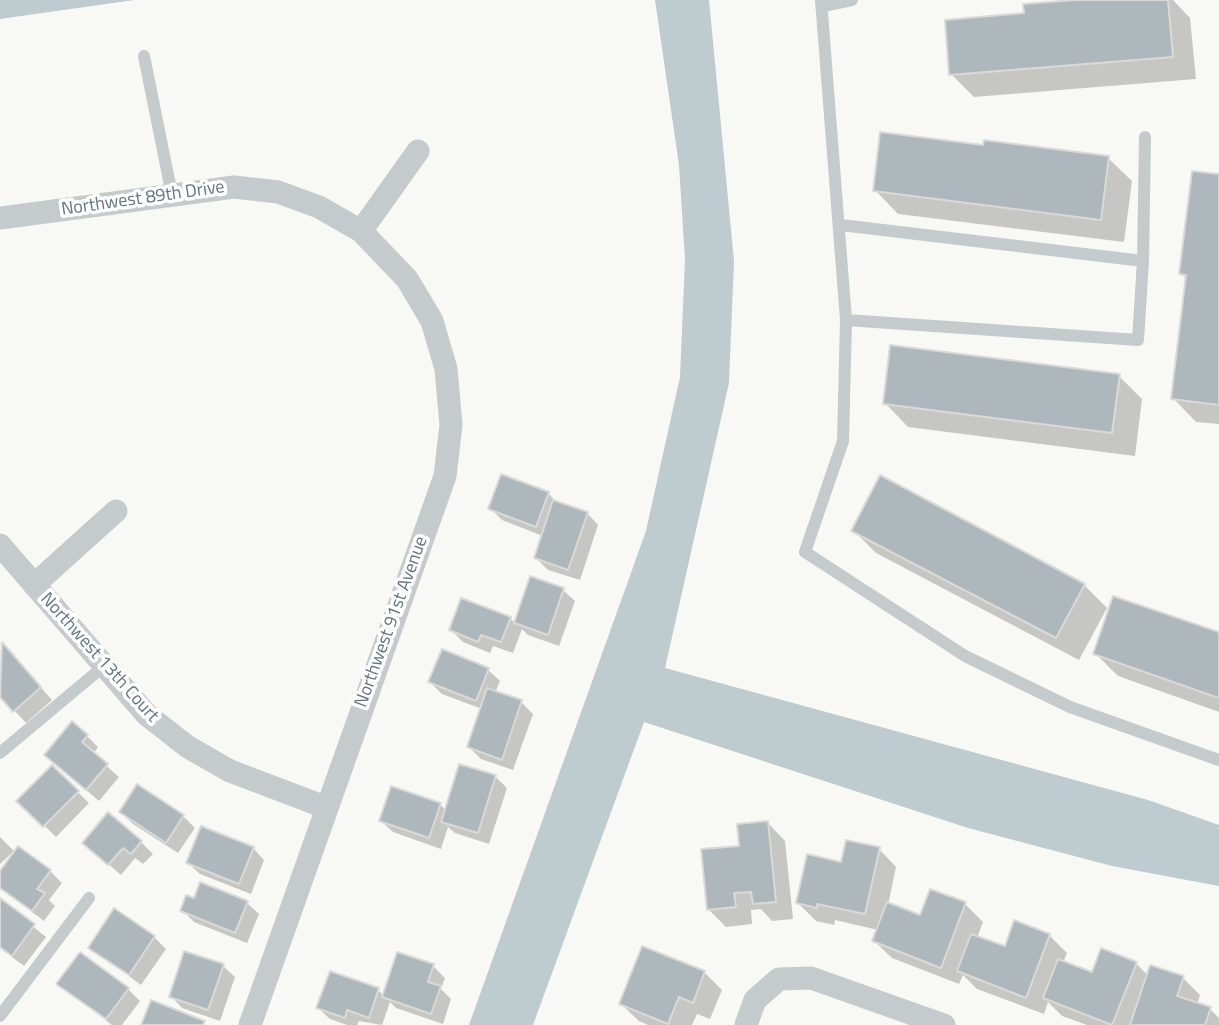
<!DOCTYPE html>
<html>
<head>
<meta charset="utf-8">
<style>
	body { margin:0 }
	canvas { display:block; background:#f8f8f4 }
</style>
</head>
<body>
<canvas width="1219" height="1025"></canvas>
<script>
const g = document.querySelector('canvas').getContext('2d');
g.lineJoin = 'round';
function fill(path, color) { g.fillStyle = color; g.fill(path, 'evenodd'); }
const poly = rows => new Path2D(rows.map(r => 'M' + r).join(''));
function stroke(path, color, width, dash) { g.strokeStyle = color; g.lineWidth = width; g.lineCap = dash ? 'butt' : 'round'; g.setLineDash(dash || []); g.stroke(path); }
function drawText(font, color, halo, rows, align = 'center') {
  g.font = font + ' "Titillium Web",sans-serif'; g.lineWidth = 7; g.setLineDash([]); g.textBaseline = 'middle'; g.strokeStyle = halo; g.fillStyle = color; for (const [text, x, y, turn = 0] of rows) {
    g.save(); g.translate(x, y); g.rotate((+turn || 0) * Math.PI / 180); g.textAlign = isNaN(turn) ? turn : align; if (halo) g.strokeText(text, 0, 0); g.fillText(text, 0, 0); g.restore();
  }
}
const water = poly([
	[0,0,134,0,0,19],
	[655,0,709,0,734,261,729,383,665,668,1148,800,1219,825,1219,886,1112,866,968,828,644,722,533,1025,469,1025,646,531,680,377,685,260,679,165]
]);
const shadow = poly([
	[1096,0,1173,0,1190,18,1196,79,974,97,951,74,1026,15],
	[984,147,1108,158,1132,181,1124,242,898,214,875,190],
	[1219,176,1219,424,1196,422,1173,398,1187,279,1181,274],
	[1119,376,1142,399,1135,456,908,427,885,403],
	[548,493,558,504,587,513,598,525,580,580,548,570,536,558,543,536,502,520,490,508],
	[853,530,1084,585,1107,608,1079,660,876,553],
	[531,579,563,590,575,601,559,646,528,635,522,629,513,653,493,646,490,653,463,642,451,630,510,618,516,624],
	[1219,634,1219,712,1118,676,1095,653],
	[2,644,52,700,26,723,0,695],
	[488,670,500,681,495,693,521,702,533,714,513,770,481,759,469,747,482,709,442,694,430,682],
	[87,736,98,747,93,754,119,777,99,801,58,766],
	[52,767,89,803,56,837,19,801],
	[495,776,507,788,489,844,455,833,448,827,441,849,393,832,381,821,440,804,446,811],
	[121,812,183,816,195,828,178,853,133,824],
	[768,823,785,841,793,919,772,921,761,909,751,910,752,924,726,927,708,909,741,847],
	[0,837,14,851,0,864],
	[141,842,153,854,143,864,135,858,121,875,84,843],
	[253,848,264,860,251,894,200,874,188,863],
	[879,849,896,867,888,905,921,918,965,904,983,922,977,938,1006,948,1049,935,1067,953,1063,963,1093,974,1136,963,1148,976,1183,978,1200,995,1197,1004,1210,1009,1219,1018,1219,1025,1087,1025,1062,1016,1048,1002,1044,1014,977,989,963,975,959,984,892,958,874,941,878,930,835,920,834,925,816,921,798,903,843,864],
	[50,871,62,883,49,900,55,906,44,921,0,888,0,874],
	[0,900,46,937,24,966,0,948],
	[195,900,247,903,259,914,247,943,194,922,182,910],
	[154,937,166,949,141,985,90,947],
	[223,966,235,977,220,1021,182,1008,171,996],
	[433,966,445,978,441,989,451,999,443,1024,396,1008,390,1002,382,1025,359,1021,357,1025,347,1025,330,1019,318,1008,378,990,384,996],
	[704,972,722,990,710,1019,697,1014,692,1025,648,1025,639,1021,621,1004],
	[59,983,128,989,140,1001,122,1025,112,1025]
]);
const building = poly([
	[1075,0,1168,0,1173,57,949,75,945,20,1024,13,1023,4,1075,0],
	[880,132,983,145,984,140,1109,156,1101,220,873,191,880,132],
	[1192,171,1219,174,1219,405,1171,399,1186,275,1179,274,1192,171],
	[890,345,1120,374,1112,433,883,404,890,345],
	[501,474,549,492,536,527,488,509,501,474],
	[880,475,1085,584,1056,638,851,531,880,475],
	[553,500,588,512,568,570,534,558,553,500],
	[530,576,564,588,548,635,514,623,530,576],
	[1113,596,1219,632,1219,698,1093,654,1113,596],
	[461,598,511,617,501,642,481,635,478,642,449,630,461,598],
	[2,642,41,687,13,712,0,697,2,642],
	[442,649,489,668,476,701,428,682,442,649],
	[487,688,522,700,502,760,467,747,487,688],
	[72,721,88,735,82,742,108,764,86,790,44,755,72,721],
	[459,764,496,775,478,833,441,822,459,764],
	[52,765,79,791,43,827,16,801,52,765],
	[137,784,184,815,166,843,119,812,137,784],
	[391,786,441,803,429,838,379,821,391,786],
	[108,812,142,841,131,854,123,848,108,865,82,843,108,812],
	[768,821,776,902,753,904,751,892,734,893,736,907,707,910,701,849,739,846,737,824,768,821],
	[201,826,254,847,239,884,186,863,201,826],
	[846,840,880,847,865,914,817,904,817,908,796,903,807,854,841,862,846,840],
	[18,846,51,870,37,889,45,893,32,911,0,888,0,871,18,846],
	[200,882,248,901,235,933,180,911,186,895,194,898,200,882],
	[930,889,966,902,941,968,872,941,887,902,920,915,930,889],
	[0,898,35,924,12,956,0,947,0,898],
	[114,908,155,936,129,975,88,948,114,908],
	[1014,920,1050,934,1026,998,957,971,971,934,1005,946,1014,920],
	[642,946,705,971,693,1003,679,997,668,1024,619,1004,642,946],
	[1101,948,1137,962,1112,1025,1043,998,1058,959,1092,972,1101,948],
	[184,951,224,964,208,1010,169,997,184,951],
	[80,952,129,988,106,1019,56,984,80,952],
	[397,952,434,964,428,982,441,986,431,1014,382,997,397,952],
	[1150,965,1184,976,1177,996,1211,1007,1205,1025,1130,1025,1150,965],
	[330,971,379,988,369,1018,347,1010,345,1018,316,1008,330,971],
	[151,1000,205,1021,203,1025,141,1025,151,1000]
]);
const lane = poly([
	[821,0,846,320,843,441,805,552,965,656,1070,707,1219,760],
	[823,6,852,0],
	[144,56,172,195],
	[841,225,1143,261,1138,340,846,320],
	[1143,261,1145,137],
	[0,753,104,666],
	[0,1016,89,898]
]);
const street = poly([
	[0,218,234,187,278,192,319,207,361,231,407,279,432,321,446,369,451,425,445,476,250,1025],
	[361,231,418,151],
	[0,545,147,715,188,747,230,771,325,807],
	[34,585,116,511],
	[746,1025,755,1000,779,979,811,978,944,1025]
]);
const streetNames = [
	["Northwest 89th Drive",143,199,-8],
	["Northwest 91st Avenue",392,622,-70],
	["Northwest 13th Court",99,658,48]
];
fill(water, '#becbcf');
fill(shadow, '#0003');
fill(building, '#aeb7bc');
stroke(building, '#d9d9d7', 2);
stroke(lane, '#c5cacc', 12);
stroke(street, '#c5cacc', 23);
drawText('18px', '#617581', '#fff', streetNames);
</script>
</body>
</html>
